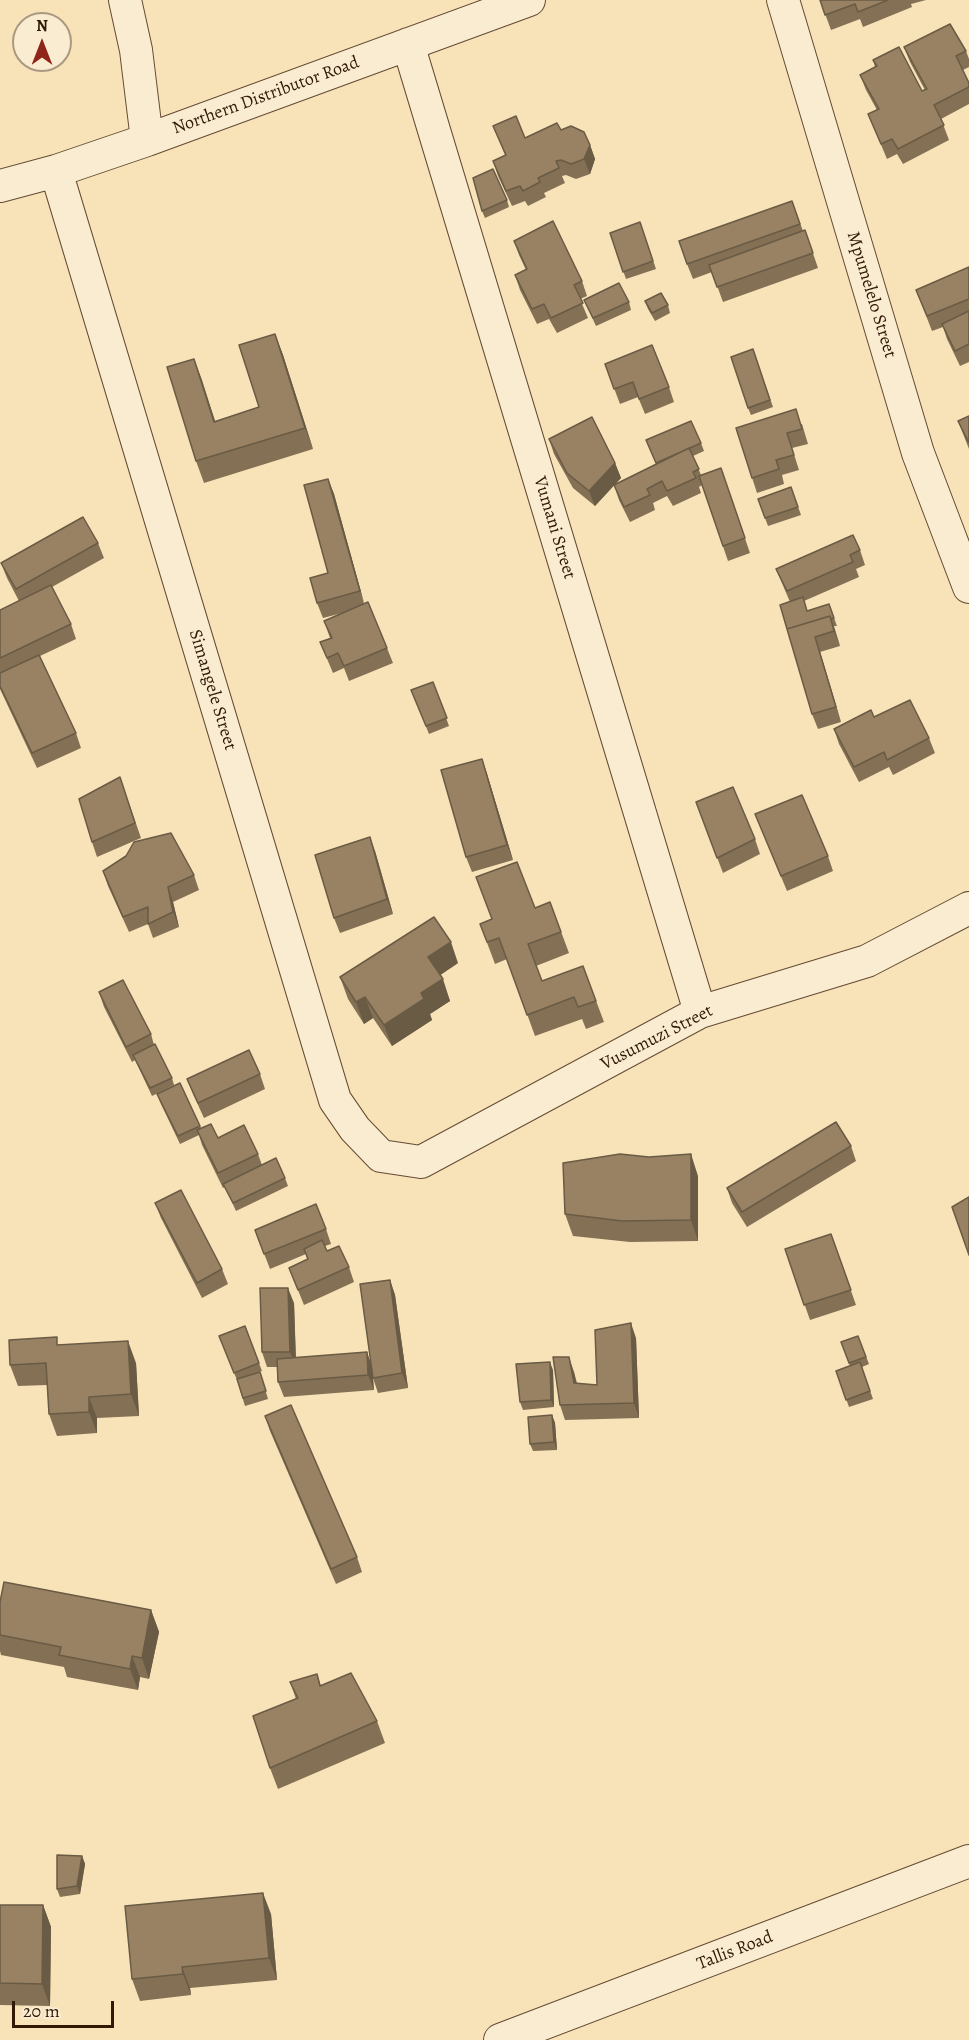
<!DOCTYPE html>
<html>
<head>
<meta charset="utf-8">
<style>
	body { margin:0 }
	#map { position:relative; width:969px; height:2040px; overflow:hidden; background:#f8e2b8; font-family:Alegreya,serif }
	canvas { display:block }
	.north { position:absolute; left:12px; top:12px; width:60px; height:60px; box-sizing:border-box; background:#faecd1; border:2px solid #aa9880; border-radius:50%; rotate:0deg; font-size:16px; font-weight:700; line-height:24px; text-align:center; color:#311907 }
	.north::after { content:''; display:block; margin:auto; width:21px; height:27px; background:#8f2418; clip-path:polygon(50% 0,100% 100%,50% 72%,0 100%) }
	.scale { position:absolute; left:12px; top:2001px; width:102px; height:27px; box-sizing:border-box; border:3px solid #311907; border-top:0; padding-left:8px; font-size:18px; line-height:21px; white-space:nowrap; color:#311907; -webkit-text-stroke:4px #faecd1; paint-order:stroke }
</style>
</head>
<body>
<div id="map">
<canvas width="969" height="2040"></canvas>
<div class="north">N</div>
<div class="scale">20 m</div>
</div>
<script>
const g = document.querySelector('canvas').getContext('2d');
g.lineJoin = 'round';
const poly = rows => new Path2D(rows.map(r => 'M' + r).join(''));
function stroke(path, color, width, dash) { g.strokeStyle = color; g.lineWidth = width; g.lineCap = dash ? 'butt' : 'round'; g.setLineDash(dash || []); g.stroke(path); }
function fill(path, color) { g.fillStyle = color; g.fill(path, 'evenodd'); }
function drawText(font, color, halo, rows, align = 'center') {
  g.font = font + ' Alegreya,serif'; g.lineWidth = 4.5; g.setLineDash([]); g.textBaseline = 'middle'; g.strokeStyle = halo; g.fillStyle = color; for (const [text, x, y, turn = 0] of rows) {
    g.save(); g.translate(x, y); g.rotate((+turn || 0) * Math.PI / 180); g.textAlign = isNaN(turn) ? turn : align; if (halo) g.strokeText(text, 0, 0); g.fillText(text, 0, 0); g.restore();
  }
}
const minor = poly([
	[125,0,136,50,147,140],
	[783,0,918,453,969,587],
	[408,44,700,1012],
	[56,171,335,1100,355,1129,381,1156,421,1162,700,1012,867,961,969,908],
	[0,186,56,171,147,140,529,0],
	[500,2040,969,1861]
]);
const wall = poly([
	[820,0,926,0,911,4,912,7,863,27,860,19,831,30],
	[904,47,966,51,969,59,969,67,963,70,969,83,969,104,941,119,949,140,903,164,897,154,887,159,868,114,877,110,866,90,860,75,875,67,873,60,922,91,925,90,910,62],
	[493,126,525,138,561,130,590,145,595,159,590,174,576,179,566,175,562,176,565,183,544,193,546,197,528,206,525,201,512,206,498,176,493,161,505,155],
	[507,200,509,207,485,218,482,211],
	[792,201,803,231,805,230,818,268,723,302,712,272,693,279,687,264],
	[640,222,656,269,626,279,610,233],
	[514,241,582,281,587,296,580,299,588,318,557,333,549,319,537,324,520,290,515,275,526,270,519,255],
	[969,267,969,362,960,366,947,339,943,327,932,331,916,290],
	[584,300,629,302,631,310,596,326],
	[645,301,668,305,670,313,655,321,648,309],
	[275,334,283,355,313,449,204,483,196,461,194,359,215,421,259,407],
	[753,349,773,407,751,415,748,408],
	[605,364,669,387,674,402,645,414,638,397,620,404],
	[969,416,969,449,958,421],
	[802,424,808,444,792,448,799,470,782,475,784,484,757,493,736,428],
	[549,439,615,463,621,478,615,484,656,464,646,440,701,443,704,451,693,456,701,475,721,468,750,553,728,561,702,485,699,487,701,493,673,506,667,496,653,503,655,510,630,522,619,500,614,485,595,506,573,488,554,454],
	[328,479,334,494,364,604,387,648,393,663,349,681,344,668,333,673,320,642,330,638,324,621,346,612,323,618,317,603,328,573],
	[791,487,801,515,768,526,758,499],
	[98,543,104,558,52,587,71,624,76,639,40,656,76,733,81,748,37,768,0,689,0,610,19,601,7,578,1,563],
	[860,550,865,565,856,569,859,577,804,601,807,611,829,604,837,626,834,626,840,646,820,652,841,722,818,729,812,714,787,629,790,602,776,569],
	[433,682,449,726,429,734,411,690],
	[874,717,929,738,935,753,893,775,889,767,859,782,839,744,834,729],
	[482,759,487,774,513,860,472,872,466,857],
	[120,777,141,838,97,857,92,842],
	[696,802,755,839,760,854,723,873],
	[755,814,828,856,833,871,787,891],
	[375,851,393,914,340,933,334,918],
	[103,871,194,875,199,890,173,902,179,927,153,938,148,924,129,932,108,886],
	[550,902,569,953,536,966,542,981,583,966,604,1022,586,1029,582,1019,535,1036,507,959,495,964,480,924,535,908],
	[458,963,440,975,450,1001,430,1014,432,1020,392,1046,373,1018,364,1024,348,999,340,977],
	[99,992,151,1034,154,1045,172,1078,174,1085,152,1096,135,1060,132,1062,104,1007],
	[260,1074,265,1089,204,1118,193,1094,187,1079],
	[180,1083,201,1128,218,1138,258,1154,262,1165,285,1178,288,1186,236,1211,225,1187,223,1188,202,1145,199,1135,180,1144,160,1102,157,1094],
	[851,1146,856,1161,747,1227,732,1203,727,1188],
	[698,1176,698,1241,630,1242,573,1236,565,1214],
	[155,1203,222,1269,228,1284,202,1298,161,1218],
	[326,1229,331,1244,325,1246,327,1251,349,1267,354,1282,304,1305,289,1268,307,1259,306,1254,270,1269,255,1230],
	[831,1234,856,1305,810,1320,785,1249],
	[390,1280,395,1295,408,1388,378,1393,373,1378,374,1390,284,1397,278,1382,277,1367,267,1367,262,1352,294,1303,296,1358,367,1352,371,1364],
	[245,1326,262,1371,252,1374,260,1372,268,1399,245,1406,237,1380,219,1336],
	[858,1336,869,1364,862,1367,873,1399,849,1407,836,1371,850,1366,841,1342],
	[636,1338,639,1418,565,1420,560,1405,574,1372,577,1383,597,1385],
	[60,1345,136,1363,139,1416,97,1418,97,1433,57,1436,49,1414,47,1385,18,1386,10,1365],
	[553,1370,554,1407,523,1410,520,1402],
	[552,1415,555,1423,557,1450,533,1451,530,1444],
	[265,1416,357,1557,362,1572,336,1584,270,1431],
	[0,1602,151,1610,159,1632,149,1679,140,1677,138,1690,67,1677,64,1667,1,1655,0,1651],
	[317,1674,321,1686,377,1721,385,1743,278,1789,270,1768,296,1699,290,1682],
	[82,1856,85,1864,80,1894,60,1897,57,1889],
	[0,1905,43,1905,51,1927,50,2006,0,2005],
	[271,1914,277,1980,190,1988,191,1995,140,2001,132,1979]
]);
const shadedWall = poly([
	[590,145,595,159,590,174,584,159],
	[275,334,283,355,313,449,305,428],
	[194,359,202,380,222,443,214,422],
	[615,463,621,478,595,506,589,491],
	[328,479,334,494,365,606,360,591],
	[830,616,840,646,834,631],
	[815,637,820,652,841,722,836,707],
	[482,759,487,774,513,860,507,845],
	[370,837,375,851,393,914,387,899],
	[168,887,173,902,179,927,173,912],
	[451,942,458,963,436,978,428,957],
	[443,979,450,1001,430,1014,432,1020,392,1046,384,1025,421,993],
	[365,997,373,1018,364,1024,356,1002],
	[691,1154,698,1176,698,1241,691,1220],
	[390,1280,395,1295,408,1388,402,1373],
	[288,1288,294,1303,296,1367,290,1352],
	[631,1323,636,1338,639,1418,634,1403],
	[128,1341,136,1363,139,1416,131,1394],
	[367,1352,372,1367,374,1390,368,1375],
	[569,1357,574,1372,579,1398,574,1383],
	[550,1362,553,1370,554,1407,551,1400],
	[89,1397,97,1418,97,1433,89,1412],
	[552,1415,555,1423,557,1450,554,1442],
	[151,1610,159,1632,149,1679,142,1658],
	[132,1656,140,1677,138,1690,130,1669],
	[82,1856,85,1864,80,1894,77,1886],
	[263,1893,271,1914,277,1980,269,1958],
	[43,1905,51,1927,50,2006,42,1984],
	[182,1967,190,1988,191,1995,183,1974]
]);
const building = poly([
	[820,0,888,0,858,12,855,4,825,15,820,0],
	[950,24,966,51,956,56,969,83,969,87,934,105,944,125,898,149,892,139,881,144,868,114,879,109,860,75,877,66,873,60,899,47,922,91,927,89,904,47,950,24],
	[516,116,525,138,557,123,561,130,571,126,584,132,590,145,584,159,571,164,561,160,556,161,559,168,538,178,540,182,523,191,520,186,506,191,493,161,506,155,493,126,516,116],
	[493,169,507,200,482,211,473,178,493,169],
	[792,201,800,224,687,264,679,241,792,201],
	[553,221,582,281,574,285,583,303,551,318,544,304,532,309,515,275,527,269,514,241,553,221],
	[640,222,653,261,623,272,610,233,640,222],
	[805,230,813,253,717,287,709,265,805,230],
	[969,267,969,299,927,316,916,290,969,267],
	[619,283,629,302,593,318,584,300,619,283],
	[661,293,668,305,652,313,645,301,661,293],
	[969,311,969,344,955,351,942,324,969,311],
	[275,334,305,428,196,461,167,367,194,359,214,422,259,407,239,345,275,334],
	[652,345,669,387,639,399,633,382,614,389,605,364,652,345],
	[753,349,770,400,748,408,731,357,753,349],
	[796,409,802,429,787,433,794,455,776,460,779,469,752,478,736,428,796,409],
	[969,416,969,443,958,421,969,416],
	[592,417,615,463,589,491,567,473,549,439,592,417],
	[691,421,701,443,656,463,646,440,691,421],
	[689,448,699,469,693,472,696,478,667,491,662,481,647,489,650,495,624,507,614,485,689,448],
	[721,468,745,538,723,546,699,476,721,468],
	[328,479,360,591,317,603,310,578,328,573,304,485,328,479],
	[791,487,798,507,765,518,758,499,791,487],
	[83,517,98,543,16,589,1,563,83,517],
	[853,535,860,550,850,555,853,562,787,591,776,569,853,535],
	[51,585,71,624,0,658,0,610,51,585],
	[803,597,807,611,829,604,834,618,831,619,830,616,787,629,780,605,803,597],
	[368,602,387,648,344,666,338,653,327,658,320,642,332,638,324,621,368,602],
	[830,616,834,631,815,637,836,707,812,714,787,629,830,616],
	[39,655,76,733,32,753,0,686,0,673,39,655],
	[433,682,447,718,426,726,411,690,433,682],
	[910,700,929,738,887,760,884,752,854,767,834,729,871,710,874,717,910,700],
	[482,759,507,845,466,857,441,770,482,759],
	[120,777,135,823,92,842,79,799,120,777],
	[733,787,755,839,717,858,696,802,733,787],
	[802,795,828,856,781,876,755,814,802,795],
	[171,833,194,875,168,887,173,912,148,924,148,907,123,917,103,871,126,856,134,842,171,833],
	[370,837,387,899,334,918,315,855,370,837],
	[517,862,535,908,550,902,561,932,528,944,542,981,583,966,596,1001,578,1007,574,997,527,1015,499,938,487,942,480,924,492,919,476,877,517,862],
	[434,917,451,942,428,957,443,979,421,993,424,999,384,1025,365,997,356,1002,340,977,434,917],
	[123,980,151,1034,126,1047,99,992,123,980],
	[155,1044,172,1078,150,1088,133,1055,155,1044],
	[249,1050,260,1074,198,1103,187,1079,249,1050],
	[180,1083,200,1126,178,1136,157,1094,180,1083],
	[836,1122,851,1146,742,1212,727,1188,836,1122],
	[211,1124,218,1138,244,1125,258,1154,218,1173,197,1130,211,1124],
	[620,1154,649,1157,691,1154,691,1220,622,1221,565,1214,563,1163,620,1154],
	[276,1158,285,1178,233,1203,223,1184,276,1158],
	[181,1190,222,1269,197,1283,155,1203,181,1190],
	[969,1197,969,1255,952,1207,969,1197],
	[316,1204,326,1229,264,1254,255,1230,316,1204],
	[831,1234,851,1290,804,1305,785,1249,831,1234],
	[322,1240,327,1251,339,1246,349,1267,298,1290,289,1268,308,1259,304,1249,322,1240],
	[390,1280,402,1373,373,1378,360,1284,390,1280],
	[260,1288,288,1288,290,1352,262,1352,260,1288],
	[631,1323,634,1403,560,1405,553,1357,569,1357,574,1383,597,1385,595,1330,631,1323],
	[245,1326,259,1363,234,1373,219,1336,245,1326],
	[858,1336,866,1357,849,1363,841,1342,858,1336],
	[57,1337,57,1345,128,1341,131,1394,89,1397,89,1412,49,1414,46,1363,10,1365,9,1340,57,1337],
	[367,1352,368,1375,278,1382,277,1359,367,1352],
	[550,1362,551,1400,520,1402,516,1364,550,1362],
	[860,1362,870,1391,846,1400,836,1371,860,1362],
	[260,1372,266,1391,243,1398,237,1379,260,1372],
	[291,1405,357,1557,331,1569,265,1416,291,1405],
	[552,1415,554,1442,530,1444,528,1417,552,1415],
	[4,1582,151,1610,142,1658,132,1656,130,1669,59,1655,61,1647,0,1635,0,1602,4,1582],
	[351,1673,377,1721,270,1768,253,1716,298,1698,290,1682,317,1674,320,1686,351,1673],
	[57,1855,82,1856,77,1886,57,1889,57,1855],
	[263,1893,269,1958,182,1967,183,1974,132,1979,125,1906,263,1893],
	[0,1905,43,1905,42,1984,0,1983,0,1905]
]);
const streetNames = [
	["Northern Distributor Road",266,96,-20],
	["Mpumelelo Street",871,295,73],
	["Vumani Street",554,528,73],
	["Simangele Street",212,690,73],
	["Vusumuzi Street",657,1038,-27],
	["Tallis Road",735,1951,-21]
];
stroke(minor, '#634b33', 34);
stroke(minor, '#faecd1', 32);
fill(wall, '#837055');
fill(shadedWall, '#6a5b45');
fill(building, '#988263');
stroke(building, '#6a5b45', 1.5);
drawText('18px', '#311907', '#faecd1', streetNames);
</script>
</body>
</html>
